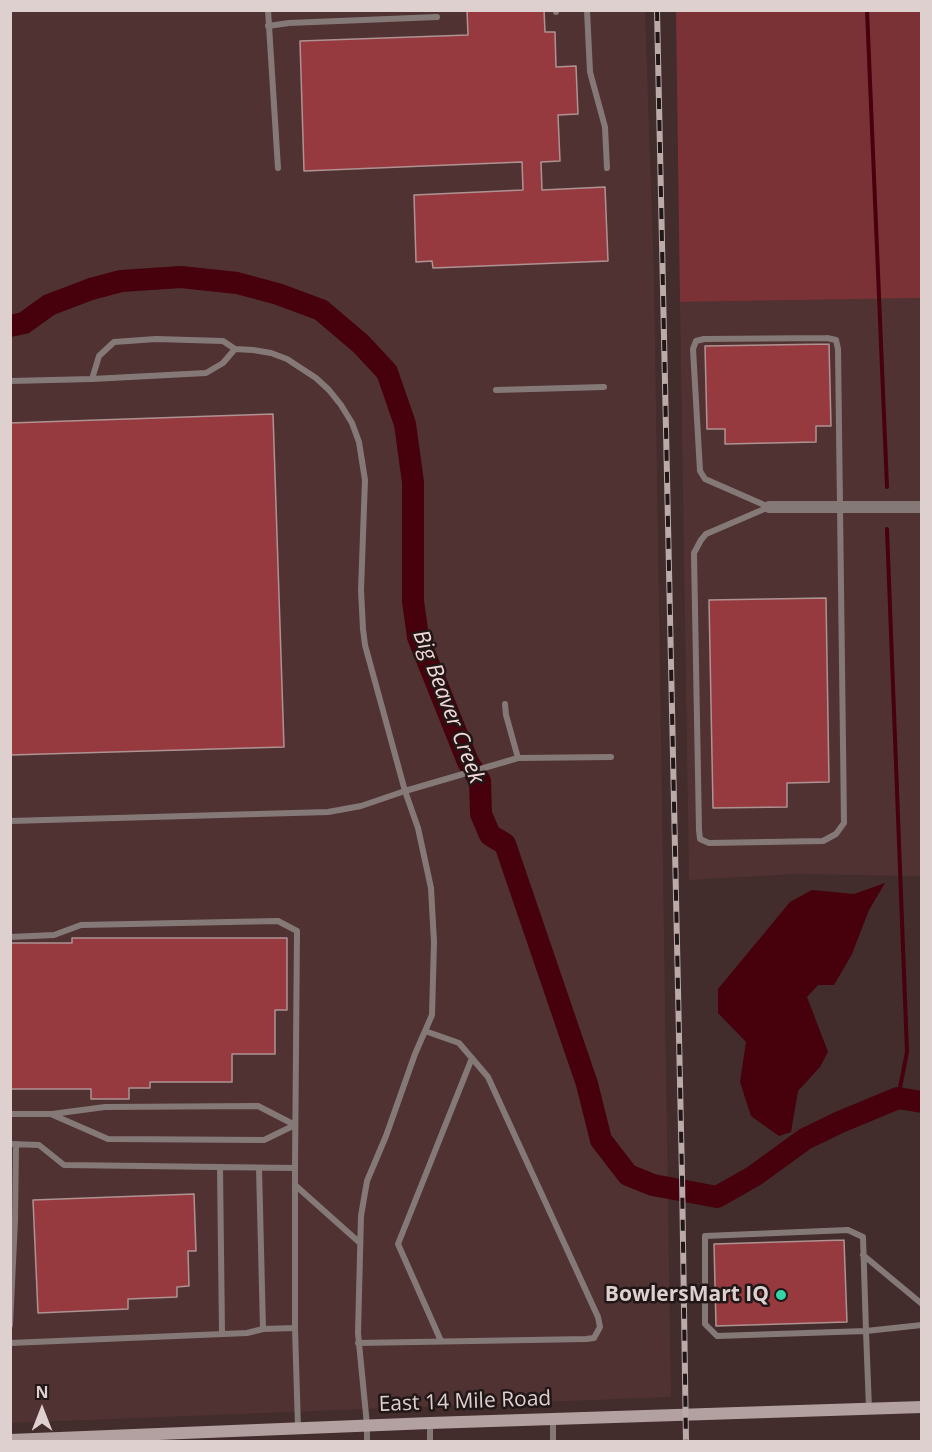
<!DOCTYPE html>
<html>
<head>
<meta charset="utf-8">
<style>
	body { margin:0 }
	#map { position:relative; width:932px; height:1452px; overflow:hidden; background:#422c2c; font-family:"Open Sans",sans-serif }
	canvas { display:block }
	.frame { position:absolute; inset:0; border:12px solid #dfd0d0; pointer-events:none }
	.north { position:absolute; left:12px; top:1380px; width:60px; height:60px; -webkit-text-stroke:4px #221717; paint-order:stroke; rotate:0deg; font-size:16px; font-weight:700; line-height:24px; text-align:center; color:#dfd0d0 }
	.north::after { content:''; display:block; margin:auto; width:21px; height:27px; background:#dfd0d0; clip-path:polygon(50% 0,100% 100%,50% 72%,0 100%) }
</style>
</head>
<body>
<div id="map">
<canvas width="932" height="1452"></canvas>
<div class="frame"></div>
<div class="north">N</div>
</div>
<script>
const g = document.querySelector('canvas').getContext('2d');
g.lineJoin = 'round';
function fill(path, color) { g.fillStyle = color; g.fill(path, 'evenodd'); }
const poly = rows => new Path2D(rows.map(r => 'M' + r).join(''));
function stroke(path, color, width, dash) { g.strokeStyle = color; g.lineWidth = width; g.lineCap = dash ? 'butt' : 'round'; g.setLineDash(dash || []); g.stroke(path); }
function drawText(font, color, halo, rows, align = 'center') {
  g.font = font + ' "Open Sans",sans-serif'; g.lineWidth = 5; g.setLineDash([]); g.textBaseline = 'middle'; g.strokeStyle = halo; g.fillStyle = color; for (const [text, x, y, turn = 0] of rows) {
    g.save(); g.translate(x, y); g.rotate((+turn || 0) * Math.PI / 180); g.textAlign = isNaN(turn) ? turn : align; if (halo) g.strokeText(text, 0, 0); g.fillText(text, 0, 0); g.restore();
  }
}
const built = poly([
	[10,11,645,11,654,277,671,1397,11,1423],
	[921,298,921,878,918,876,796,874,689,880,680,302]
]);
const green = poly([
	[676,11,921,11,921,298,680,302]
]);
const water = poly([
	[885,883,869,910,852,954,834,985,818,985,807,997,828,1052,820,1067,798,1091,791,1132,779,1136,751,1116,740,1082,746,1042,718,1013,718,989,790,902,812,890,854,894]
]);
const stream = poly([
	[867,10,887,487],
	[887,529,907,1052,898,1098]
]);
const river = poly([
	[10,326,24,323,49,305,91,289,121,281,181,277,237,283,278,294,321,310,361,344,387,372,405,424,413,482,413,601,418,637,468,762,480,781,481,814,490,835,505,844,587,1084,601,1140,628,1175,653,1185,717,1197,754,1176,805,1139,840,1122,898,1098,922,1102]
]);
const building = poly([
	[467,10,544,10,545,32,555,32,556,67,576,66,578,114,558,115,560,161,541,162,542,190,605,187,608,261,433,268,432,261,416,262,414,195,523,190,522,162,304,171,300,41,468,35,467,10],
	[829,344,831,426,816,426,816,442,725,444,725,429,707,429,705,346,829,344],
	[273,414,284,747,10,755,10,423,273,414],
	[826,598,829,782,787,783,787,807,713,808,709,600,826,598],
	[72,938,287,938,287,1010,275,1010,275,1054,232,1054,232,1082,150,1082,150,1088,129,1088,129,1099,91,1099,91,1089,10,1089,10,943,72,943,72,938],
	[194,1194,196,1251,188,1251,189,1286,177,1287,177,1297,128,1299,128,1309,38,1313,33,1200,194,1194],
	[844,1240,847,1322,716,1326,714,1244,844,1240]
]);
const lane = poly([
	[268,10,278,168],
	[556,10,556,12],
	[587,10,590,72,605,127,607,168],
	[268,26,289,23,437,17],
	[827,338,836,340,838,349,844,823,836,834,823,841,709,843,700,839,699,830,694,553,701,540,706,534,769,507,705,479,700,471,693,349,696,341,704,339,827,338],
	[92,379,99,356,114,342,156,339,223,341,235,349],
	[10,381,92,379,206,373,223,363,235,349,253,350,271,353,287,359,316,378,329,390,341,405,352,423,359,442,365,480,361,590,363,629,365,645,405,791,418,828,431,888,434,942,432,1015,415,1054,386,1136,367,1181,361,1216,358,1333,367,1425,367,1442],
	[496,390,604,387],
	[505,704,506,715,518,758],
	[10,821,328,812,361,806,405,791,518,758,611,757],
	[10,937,54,935,81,925,278,921,297,931,295,1168],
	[10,1114,52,1114,105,1107,258,1106,295,1125],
	[53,1115,108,1139,264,1140,295,1125],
	[10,1144,39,1145,64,1165,295,1168,295,1328,298,1428],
	[220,1167,222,1334],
	[259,1168,263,1329],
	[295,1185,360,1243],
	[10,1220,15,1220,10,1325],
	[15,1220,16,1144],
	[848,1230,863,1237,866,1331,717,1336,705,1324,705,1236,848,1230],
	[863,1255,922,1304],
	[441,1341,398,1244,472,1058],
	[10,1343,247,1333,263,1329,295,1328],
	[358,1343,586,1339,594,1338,600,1327,598,1317,488,1077,459,1043,425,1031],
	[869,1409,866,1331,922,1325],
	[553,1419,553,1442],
	[430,1423,430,1442]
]);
const street = poly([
	[769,507,922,507]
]);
const secondary = poly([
	[10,1440,430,1423,922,1407]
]);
const rail = poly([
	[657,10,682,1176,686,1442]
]);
const markers = [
	[781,1295,6,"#33d4a8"]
];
const poiNames = [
	["BowlersMart IQ",769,1295]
];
const streetNames = [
	["East 14 Mile Road",465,1402,-2]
];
const waterNames = [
	["Big Beaver Creek",448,707,69]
];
fill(built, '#503232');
fill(green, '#7b3236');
fill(water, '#47010d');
stroke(stream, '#47010d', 4);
stroke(river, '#47010d', 22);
fill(building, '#973a40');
stroke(building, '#af9393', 1.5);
stroke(lane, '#857978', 6);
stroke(street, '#857978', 12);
stroke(secondary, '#b3a0a0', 12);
stroke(rail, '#baa', 6);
stroke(rail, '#221717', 4, [11]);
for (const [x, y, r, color] of markers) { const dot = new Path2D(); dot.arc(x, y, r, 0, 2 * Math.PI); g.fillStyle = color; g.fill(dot); stroke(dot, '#221717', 2); }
drawText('bold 21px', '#dfd0d0', '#221717', poiNames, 'right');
drawText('21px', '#dfd0d0', '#221717', streetNames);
drawText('italic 22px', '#f4d9d8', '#221717', waterNames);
</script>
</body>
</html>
